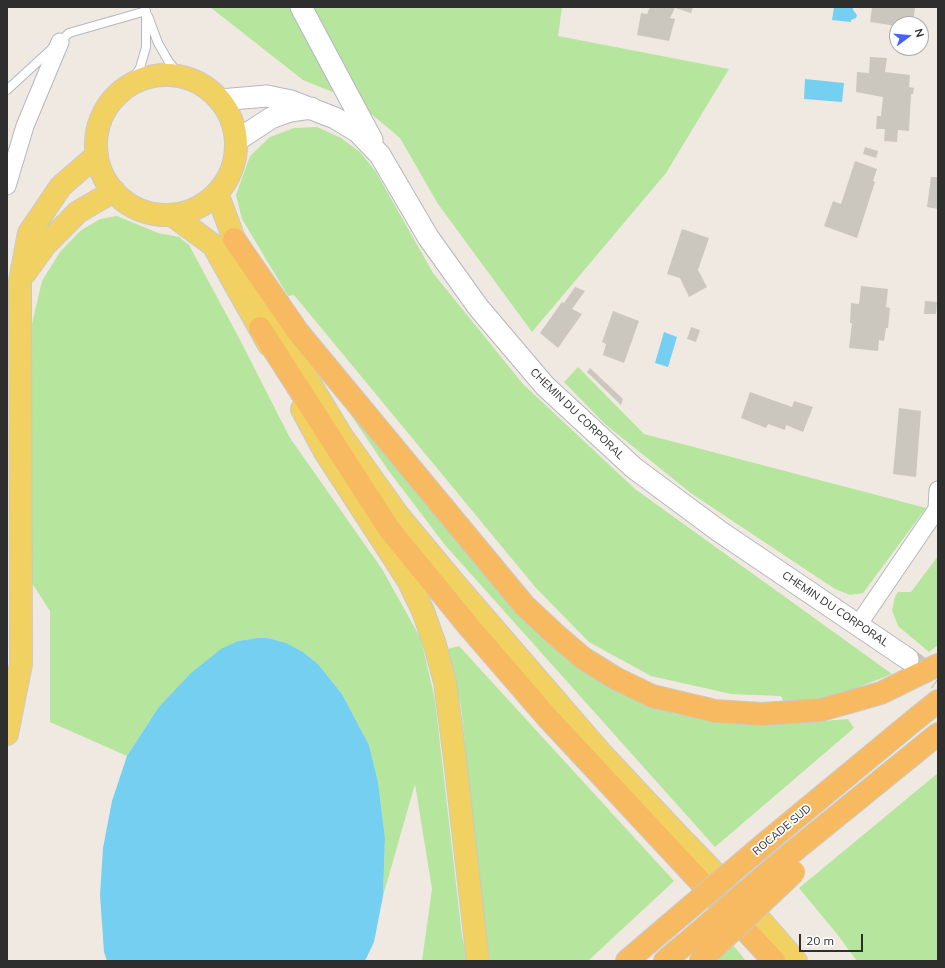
<!DOCTYPE html>
<html>
<head>
<meta charset="utf-8">
<style>
	body { margin:0 }
	#map { position:relative; width:945px; height:968px; overflow:hidden; background:#efe9e1; font-family:Mulish,sans-serif }
	canvas { display:block }
	.frame { position:absolute; inset:0; border:8px solid #2e2e2e; pointer-events:none }
	.north { position:absolute; left:889px; top:16px; width:40px; height:40px; box-sizing:border-box; background:#fff; border:1px solid #ababab; border-radius:50%; rotate:74deg; font-size:11px; font-weight:700; line-height:16px; text-align:center; color:#2e2e2e }
	.north::after { content:''; display:block; margin:auto; width:14px; height:18px; background:#4264fb; clip-path:polygon(50% 0,100% 100%,50% 72%,0 100%) }
	.scale { position:absolute; left:799px; top:934px; width:64px; height:18px; box-sizing:border-box; border:2px solid #2e2e2e; border-top:0; padding-left:5px; font-size:12px; line-height:14px; white-space:nowrap; color:#2e2e2e; -webkit-text-stroke:3px #fff; paint-order:stroke }
</style>
</head>
<body>
<div id="map">
<canvas width="945" height="968"></canvas>
<div class="frame"></div>
<div class="north">N</div>
<div class="scale">20 m</div>
</div>
<script>
const g = document.querySelector('canvas').getContext('2d');
g.lineJoin = 'round';
function fill(path, color) { g.fillStyle = color; g.fill(path, 'evenodd'); }
const poly = rows => new Path2D(rows.map(r => 'M' + r).join(''));
function stroke(path, color, width, dash) { g.strokeStyle = color; g.lineWidth = width; g.lineCap = dash ? 'butt' : 'round'; g.setLineDash(dash || []); g.stroke(path); }
function drawText(font, color, halo, rows, align = 'center') {
  g.font = font + ' Mulish,sans-serif'; g.lineWidth = 3.5; g.setLineDash([]); g.textBaseline = 'middle'; g.strokeStyle = halo; g.fillStyle = color; for (const [text, x, y, turn = 0] of rows) {
    g.save(); g.translate(x, y); g.rotate((+turn || 0) * Math.PI / 180); g.textAlign = isNaN(turn) ? turn : align; if (halo) g.strokeText(text, 0, 0); g.fillText(text, 0, 0); g.restore();
  }
}
const green = poly([
	[210,7,562,7,558,36,729,69,666,173,532,332,438,204,400,138,357,102,303,80],
	[317,127,341,138,360,152,376,172,433,273,523,384,635,489,892,674,836,696,785,705,781,696,731,694,651,676,589,642,536,588,294,295,288,296,242,219,236,195,250,156,270,137,294,128],
	[117,216,158,233,179,237,189,245,238,336,290,438,382,569,421,639,435,700,462,936,468,961,422,961,432,889,415,784,383,896,385,838,378,782,369,745,342,694,318,664,303,652,267,638,257,638,238,641,158,708,127,756,50,722,50,611,32,583,32,324,42,281,60,252,80,231,100,219],
	[578,367,644,434,926,508,863,593,850,595,835,589,692,494,605,424,564,382],
	[345,406,578,668,623,695,675,714,730,724,784,724,848,719,854,728,715,847,445,545,388,470],
	[938,556,938,645,929,652,898,626,892,610,895,597,898,592,911,592],
	[459,646,674,881,588,961,490,961,480,888,461,707,448,649],
	[938,773,938,961,857,961,837,934,799,888],
	[733,945,746,961,715,961]
]);
const water = poly([
	[834,7,853,7,853,10,857,15,856,18,851,20,851,22,832,20],
	[805,79,844,83,842,102,804,99],
	[664,332,677,337,668,367,655,363],
	[257,638,267,638,286,643,303,652,318,664,342,694,369,745,378,782,385,838,383,896,374,942,365,961,107,961,104,952,100,895,103,848,112,801,127,756,158,708,191,673,221,649,238,641]
]);
const building = poly([
	[650,7,693,7,691,13,675,8,670,18,675,19,669,41,637,35,641,13,647,14],
	[872,7,915,7,913,24,897,24,897,26,870,22],
	[870,57,887,58,885,72,910,75,909,87,914,88,913,94,911,94,909,131,898,130,897,142,884,141,885,129,876,129,877,116,881,116,883,97,856,92,857,72,869,73],
	[865,147,878,151,876,158,863,154],
	[855,161,877,169,873,181,875,182,857,238,824,226,833,201,841,204],
	[931,177,938,177,938,209,927,207],
	[682,229,709,238,698,270,707,287,689,297,680,278,667,274],
	[861,286,888,289,886,307,890,308,888,328,886,328,884,341,879,340,878,351,849,348,852,323,850,323,851,303,859,304],
	[575,287,585,291,572,309,582,314,558,348,540,333,562,302,564,303],
	[925,301,937,302,936,314,924,314],
	[613,311,639,321,624,363,603,355,606,344,602,342],
	[691,327,700,330,696,342,687,339],
	[590,368,623,399,621,405,587,372],
	[750,392,792,407,794,401,813,407,803,432,786,425,785,430,768,424,766,428,741,418],
	[899,408,921,411,916,477,893,474]
]);
const tertiaryTunnel = poly([
	[912,661,938,680]
]);
const service = poly([
	[148,16,158,43,169,62,182,77],
	[128,86,140,68,146,47,146,11],
	[7,90,69,33,146,11]
]);
const minor = poly([
	[7,186,25,126,60,42],
	[858,625,937,509,938,490]
]);
const tertiary = poly([
	[301,7,372,140],
	[220,100,267,96,291,101,335,118,358,132,380,155,428,237,478,307,545,386,634,468,719,531,908,659],
	[236,141,271,118,290,111,311,108]
]);
const primary = poly([
	'96 145a70 70 0 1 1 140 0a70 70 0 1 1-140 0Z',
	[217,193,234,239,276,327,341,435,398,515,457,586,602,754,677,834,763,923,796,961],
	[172,215,213,245,269,345],
	[25,273,45,245,78,212,114,191],
	[302,409,325,452,408,580,423,611,435,645,445,682,454,751,478,961],
	[7,734,21,664,20,281,29,233,61,186,97,155]
]);
const trunk = poly([
	[234,239,298,332,524,605,555,634,583,658,615,678,652,696,715,711,762,714,821,710,881,693,938,665],
	[260,328,389,529,470,628,546,716,774,961],
	[768,841,912,722,938,701],
	[784,859,938,734],
	[627,961,668,926],
	[665,961,684,945]
]);
const trunkBridge = poly([
	[668,926,768,841],
	[684,945,784,859],
	[700,961,794,872]
]);
const streetNames = [
	["CHEMIN DU CORPORAL",577,414,44],
	["CHEMIN DU CORPORAL",835,609,34],
	["ROCADE SUD",782,830,-40]
];
fill(green, '#b6e59e');
fill(water, '#75cff0');
fill(building, '#cbc7bf');
stroke(tertiaryTunnel, '#c8c4bd', 21, [21, 10]);
stroke(service, '#b4b7c1', 10);
stroke(minor, '#b4b7c1', 19);
stroke(tertiary, '#b4b7c1', 23);
stroke(primary, '#c9c9c9', 24);
stroke(trunk, '#c9c9c9', 24);
stroke(service, '#fff', 8);
stroke(minor, '#fff', 17);
stroke(tertiary, '#fff', 21);
stroke(primary, '#f2d163', 22);
stroke(trunk, '#f8ba60', 22);
stroke(trunkBridge, '#c9c9c9', 24, []);
stroke(trunkBridge, '#f8ba60', 22);
drawText('11px', '#2e2e2e', '#fff', streetNames);
</script>
</body>
</html>
